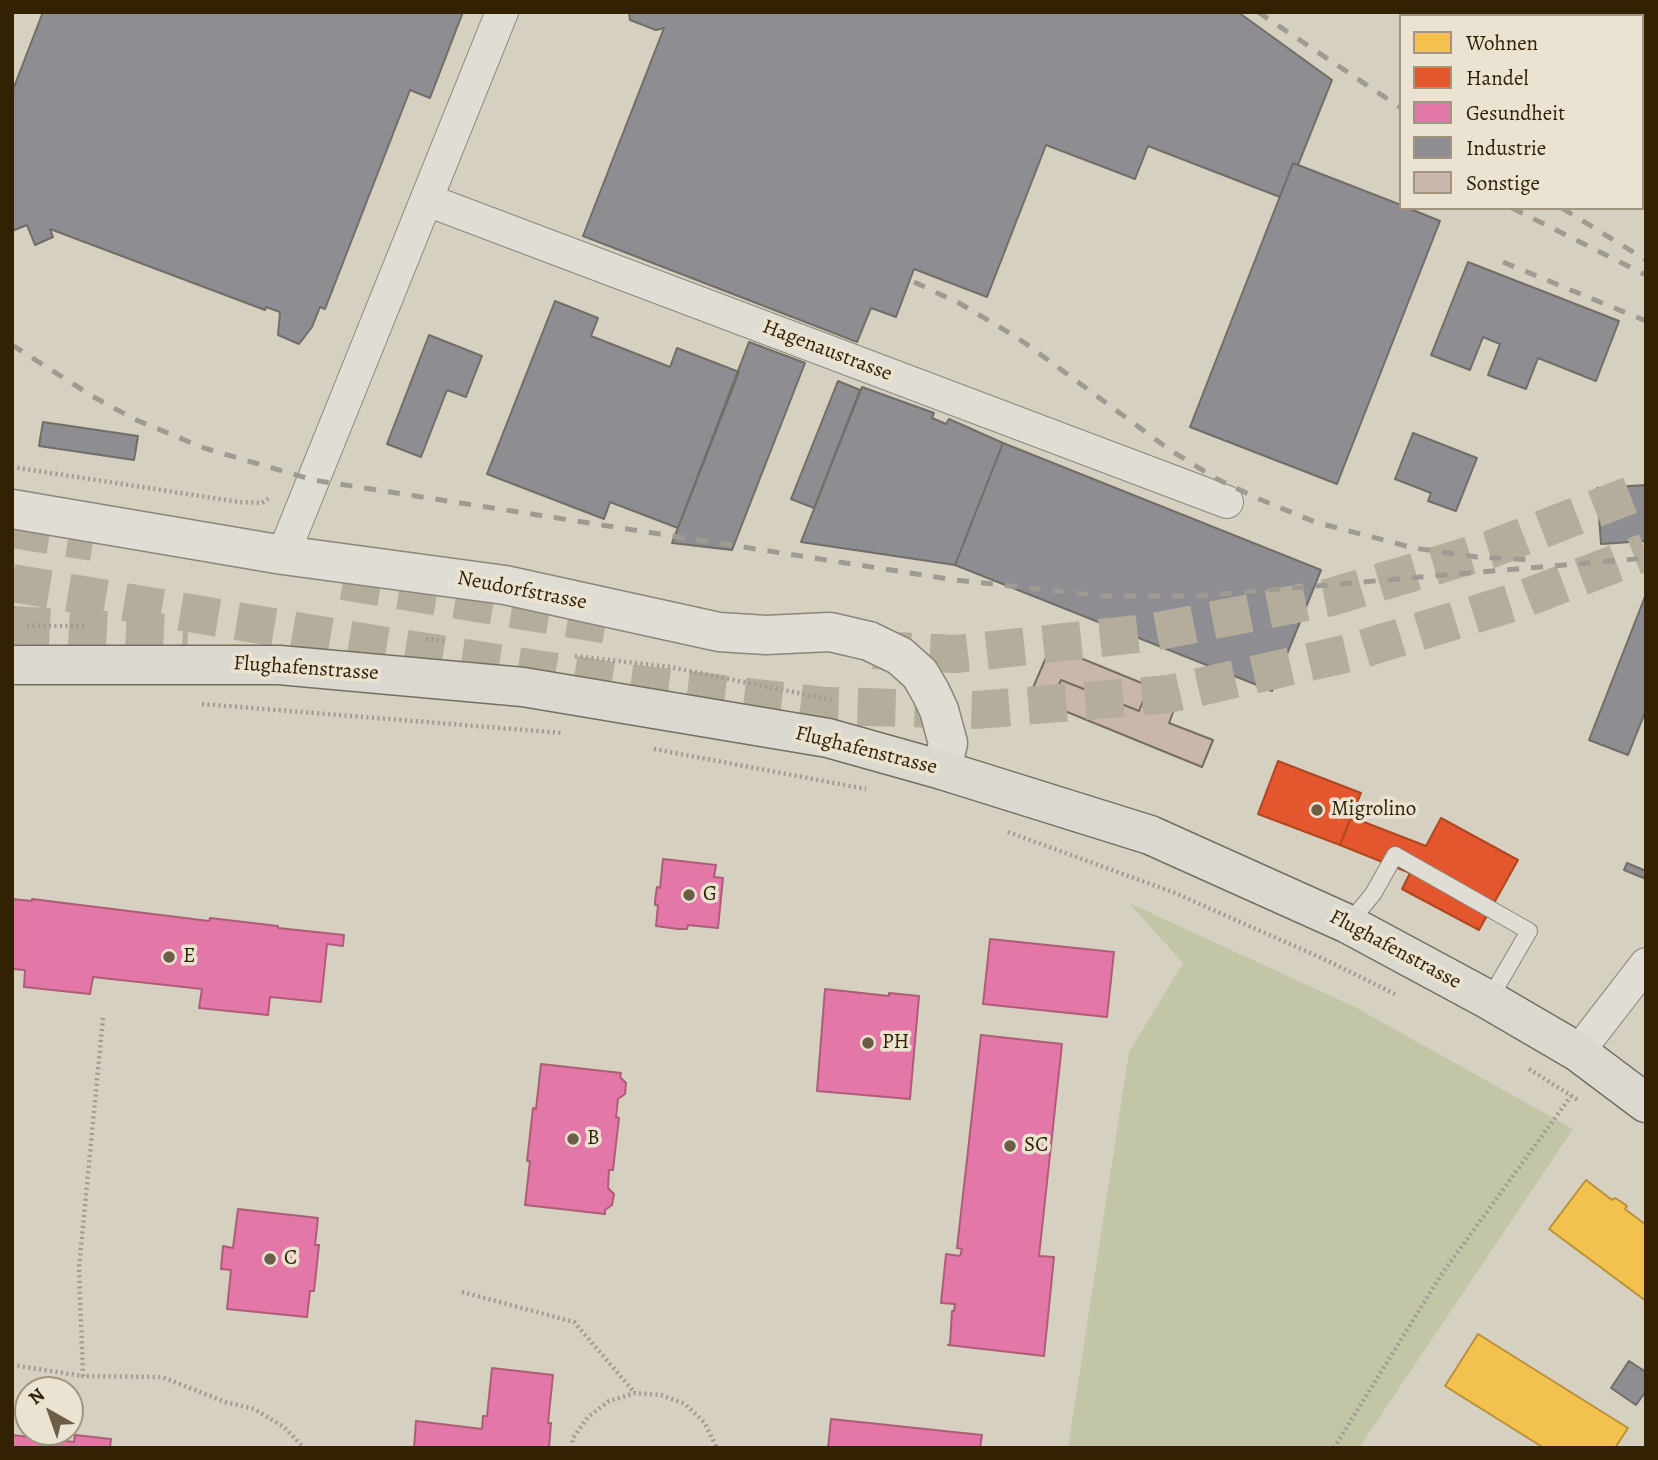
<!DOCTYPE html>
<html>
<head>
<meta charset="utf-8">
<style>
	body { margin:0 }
	#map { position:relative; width:1658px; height:1460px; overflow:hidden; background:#d6d0c1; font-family:Alegreya,serif }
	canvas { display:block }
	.frame { position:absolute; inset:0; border:14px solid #332104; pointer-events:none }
	.legend { position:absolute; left:1399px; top:14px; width:245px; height:196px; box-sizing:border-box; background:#eae3d1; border:2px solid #a1957f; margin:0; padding:9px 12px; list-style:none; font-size:21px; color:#332104 }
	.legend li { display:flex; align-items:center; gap:14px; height:35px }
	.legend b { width:35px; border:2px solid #a1957f }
	.north { position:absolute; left:14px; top:1376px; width:70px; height:70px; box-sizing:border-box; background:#eae3d1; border:2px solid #a1957f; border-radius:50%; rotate:320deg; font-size:19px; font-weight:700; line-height:28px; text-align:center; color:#332104 }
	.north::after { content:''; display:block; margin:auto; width:24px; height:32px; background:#6c5e46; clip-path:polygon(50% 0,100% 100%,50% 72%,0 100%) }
</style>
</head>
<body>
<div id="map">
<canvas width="1658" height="1460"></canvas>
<div class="frame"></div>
<ul class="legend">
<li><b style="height:19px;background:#f2c14e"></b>Wohnen</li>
<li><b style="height:19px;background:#e4572e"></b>Handel</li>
<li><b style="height:19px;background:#e377a8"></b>Gesundheit</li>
<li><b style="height:19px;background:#8d8d92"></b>Industrie</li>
<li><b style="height:19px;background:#c8b7aa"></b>Sonstige</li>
</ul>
<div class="north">N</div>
</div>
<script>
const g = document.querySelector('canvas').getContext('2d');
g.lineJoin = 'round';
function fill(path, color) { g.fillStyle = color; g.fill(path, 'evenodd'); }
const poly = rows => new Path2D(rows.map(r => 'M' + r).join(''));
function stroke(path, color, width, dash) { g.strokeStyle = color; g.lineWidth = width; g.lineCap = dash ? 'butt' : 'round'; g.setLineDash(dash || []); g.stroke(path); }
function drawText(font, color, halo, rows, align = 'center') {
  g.font = font + ' Alegreya,serif'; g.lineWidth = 7; g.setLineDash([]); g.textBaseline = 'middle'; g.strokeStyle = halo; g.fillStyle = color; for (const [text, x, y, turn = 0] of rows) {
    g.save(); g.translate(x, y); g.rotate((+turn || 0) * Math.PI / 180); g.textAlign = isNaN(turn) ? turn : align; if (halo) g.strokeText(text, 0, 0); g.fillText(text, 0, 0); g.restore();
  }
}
const green = poly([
	[1129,903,1355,1007,1573,1129,1359,1448,1068,1448,1129,1052,1183,963]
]);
const homes = poly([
	[1586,1180,1612,1200,1615,1198,1620,1201,1627,1206,1625,1209,1646,1225,1646,1301,1549,1229,1586,1180],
	[1478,1334,1628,1428,1615,1448,1544,1448,1445,1386,1478,1334]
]);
const shops = poly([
	[1278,761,1361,793,1340,845,1258,814,1278,761],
	[1351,817,1426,846,1441,818,1518,860,1479,930,1402,889,1410,873,1340,845,1351,817]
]);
const health = poly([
	[663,859,716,865,714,877,723,878,718,928,688,925,687,929,678,929,656,926,658,905,655,905,655,901,657,887,660,888,663,859],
	[12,899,32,901,32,899,209,921,210,918,278,926,278,928,344,935,343,946,327,944,321,1002,270,997,268,1015,199,1008,202,989,93,977,90,994,24,987,25,970,12,969,12,899],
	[990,939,1114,952,1107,1017,983,1004,990,939],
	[825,989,889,996,889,993,919,996,910,1099,817,1091,825,989],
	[981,1035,1062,1044,1039,1256,1054,1257,1044,1356,948,1345,950,1344,952,1311,954,1311,955,1304,941,1303,946,1254,960,1256,962,1249,957,1248,981,1035],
	[541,1064,621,1073,620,1077,626,1083,625,1094,618,1099,616,1117,619,1118,613,1170,609,1170,608,1188,614,1194,612,1205,605,1210,605,1214,525,1205,530,1161,527,1161,533,1108,536,1109,541,1064],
	[238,1209,318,1218,315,1245,319,1245,314,1291,310,1291,307,1317,227,1309,231,1270,221,1269,223,1246,233,1248,238,1209],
	[492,1368,553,1375,548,1423,551,1423,549,1448,414,1448,416,1421,482,1429,483,1416,487,1416,492,1368],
	[831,1419,982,1435,980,1448,828,1448,831,1419],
	[12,1435,74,1442,75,1435,111,1439,110,1448,12,1448,12,1435]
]);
const industry = poly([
	[43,12,463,12,430,98,410,90,325,309,320,307,312,327,299,344,278,335,280,312,266,307,265,310,50,229,53,237,35,245,27,225,12,231,12,92,43,12],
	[629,12,1238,12,1332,80,1298,165,1293,163,1280,197,1148,146,1135,179,1046,145,987,297,914,269,896,317,871,308,857,342,583,236,664,28,656,30,630,20,629,12],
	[1293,163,1401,205,1401,208,1408,208,1440,221,1337,484,1190,427,1293,163],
	[1468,262,1619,321,1596,381,1538,358,1526,389,1488,375,1500,344,1483,337,1470,370,1431,355,1468,262],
	[555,301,598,318,591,336,670,367,677,348,739,372,678,528,610,502,604,519,487,474,555,301],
	[429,335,482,356,466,397,447,390,421,457,387,444,429,335],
	[749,342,805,363,732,550,672,543,749,342],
	[838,381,860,390,814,508,791,499,838,381],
	[862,387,934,413,932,418,946,424,949,419,1003,443,955,565,801,542,862,387],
	[43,422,138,436,134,460,39,446,43,422],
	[1413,433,1477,458,1456,511,1428,501,1431,493,1395,479,1413,433],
	[1003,443,1321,570,1272,691,955,565,1003,443],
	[1646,485,1646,541,1601,544,1597,488,1646,485],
	[1646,594,1646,710,1628,755,1589,740,1646,594],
	[1627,863,1646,871,1646,879,1624,870,1627,863],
	[1629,1361,1646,1372,1646,1391,1636,1405,1611,1388,1629,1361]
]);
const building = poly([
	[1051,646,1149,686,1139,711,1061,680,1050,705,1029,697,1051,646],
	[1061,680,1139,711,1149,686,1179,697,1169,723,1213,740,1202,767,1050,705,1061,680]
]);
const motorwayTunnel = poly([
	[12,529,93,542],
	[343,581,615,626],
	[12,583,368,643,620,682,825,706,976,710,1169,694,1349,653,1515,602,1646,552],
	[12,625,188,634],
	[873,650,956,654,1154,632,1331,597,1491,549,1646,489]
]);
const path = poly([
	[12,467,239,502,262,503,269,498],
	[27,626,85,626],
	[426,639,445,641],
	[575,656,670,667,832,700],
	[202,704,563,733],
	[654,749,866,789],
	[1008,832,1175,893,1328,961,1397,995],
	[103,1018,79,1268,83,1376,162,1377,225,1402,254,1409,284,1427,304,1448],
	[1529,1069,1578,1100],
	[462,1292,574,1322,635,1393],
	[12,1365,83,1376],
	[572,1448,573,1438,588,1417,609,1401,635,1393,661,1395,685,1404,704,1422,717,1448],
	[1334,1448,1441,1275,1571,1096]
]);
const service = poly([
	[1348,924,1373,894,1395,855,1529,931,1489,1000]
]);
const minor = poly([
	[427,200,1227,502],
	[283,555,502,12],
	[1578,1052,1646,964]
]);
const tertiary = poly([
	[12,509,283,555,505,585,719,632,766,635,830,632,869,641,900,656,920,674,931,693,939,710,948,743,942,770]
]);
const primary = poly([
	[12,665,279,665,523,687,828,738,942,770,1150,835,1348,924,1489,1000,1578,1052,1646,1103]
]);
const rail = poly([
	[1258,12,1401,108],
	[1633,12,1639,16],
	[1512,208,1646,275],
	[1562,208,1646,260],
	[1503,262,1646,321],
	[914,282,959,303,998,326,1025,343,1170,450,1217,479,1259,499,1315,522,1414,548,1477,557,1535,560],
	[12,345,92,396,134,419,204,448,313,480,955,580,1103,596,1197,596,1646,558]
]);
const markers = [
	[1317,810,7,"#6c5e46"],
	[689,895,7,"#6c5e46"],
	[169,957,7,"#6c5e46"],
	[868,1043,7,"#6c5e46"],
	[573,1139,7,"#6c5e46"],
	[1010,1146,7,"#6c5e46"],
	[270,1259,7,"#6c5e46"]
];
const streetNames = [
	["Hagenaustrasse",827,351,21],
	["Neudorfstrasse",522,591,11],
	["Flughafenstrasse",306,669,4],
	["Flughafenstrasse",866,751,14],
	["Flughafenstrasse",1395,950,28]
];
const poiNames = [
	["Migrolino",1331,810],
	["G",703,895],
	["E",183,957],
	["PH",882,1043],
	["B",587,1139],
	["SC",1024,1146],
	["C",284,1259]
];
fill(green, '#c2c6a6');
fill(homes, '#f2c14e');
stroke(homes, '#b99138', 2);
fill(shops, '#e4572e');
stroke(shops, '#af4721', 2);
fill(health, '#e377a8');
stroke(health, '#ae5d77', 2);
fill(industry, '#8d8d92');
stroke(industry, '#726d67', 2);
fill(building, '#c8b7aa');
stroke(building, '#746e61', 2);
stroke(motorwayTunnel, '#b5ad9b', 38, [38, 19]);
stroke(service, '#8c867a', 18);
stroke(minor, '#8c867a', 34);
stroke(tertiary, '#8c867a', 41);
stroke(primary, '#746e61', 41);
stroke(path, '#a09b92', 4.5, [2, 3.5]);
stroke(service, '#e0ddd5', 16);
stroke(minor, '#e0ddd5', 32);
stroke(tertiary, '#e0ddd5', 38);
stroke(primary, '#dbd8cf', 38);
stroke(rail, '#a09b92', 5, [12, 12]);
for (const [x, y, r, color] of markers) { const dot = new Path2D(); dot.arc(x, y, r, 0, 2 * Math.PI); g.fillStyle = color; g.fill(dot); stroke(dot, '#eae3d1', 2.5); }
drawText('21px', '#332104', '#eae3d1', streetNames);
drawText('21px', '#332104', '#eae3d1', poiNames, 'left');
</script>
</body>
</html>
